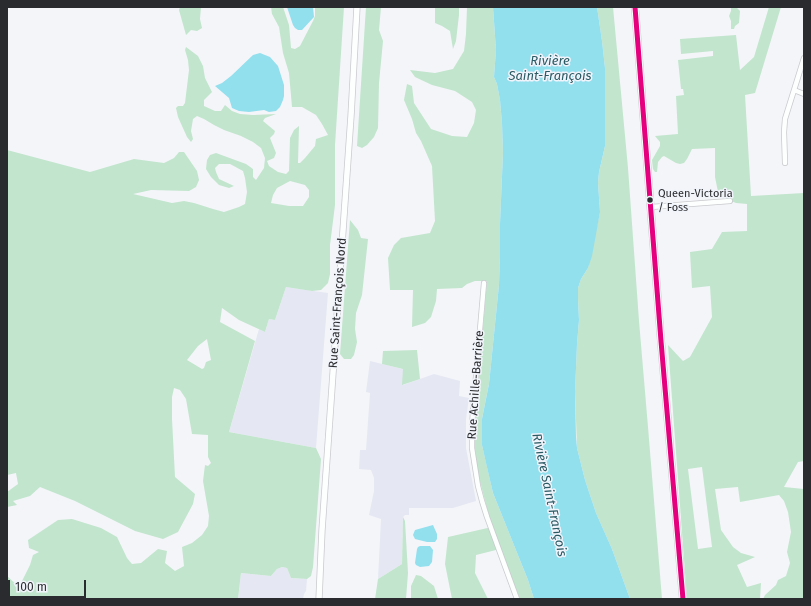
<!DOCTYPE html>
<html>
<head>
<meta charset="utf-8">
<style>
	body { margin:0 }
	#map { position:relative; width:811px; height:606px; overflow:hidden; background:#f4f5f9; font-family:"Fira Sans",sans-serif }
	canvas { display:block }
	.frame { position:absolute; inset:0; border:8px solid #2a2b2e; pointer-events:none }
	.scale { position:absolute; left:8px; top:580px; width:78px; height:18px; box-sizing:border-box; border:2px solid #2a2b2e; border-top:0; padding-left:5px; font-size:12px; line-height:14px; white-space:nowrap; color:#2a2b2e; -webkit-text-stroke:3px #f2f4fb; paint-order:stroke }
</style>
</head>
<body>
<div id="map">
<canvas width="811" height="606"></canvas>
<div class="frame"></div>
<div class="scale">100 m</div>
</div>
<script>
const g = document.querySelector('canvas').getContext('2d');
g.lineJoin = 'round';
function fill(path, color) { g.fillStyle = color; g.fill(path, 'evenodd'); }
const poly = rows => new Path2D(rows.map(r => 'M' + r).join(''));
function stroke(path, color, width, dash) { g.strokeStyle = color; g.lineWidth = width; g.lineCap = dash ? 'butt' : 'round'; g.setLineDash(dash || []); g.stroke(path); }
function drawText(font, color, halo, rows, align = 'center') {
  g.font = font + ' "Fira Sans",sans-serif'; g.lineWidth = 3; g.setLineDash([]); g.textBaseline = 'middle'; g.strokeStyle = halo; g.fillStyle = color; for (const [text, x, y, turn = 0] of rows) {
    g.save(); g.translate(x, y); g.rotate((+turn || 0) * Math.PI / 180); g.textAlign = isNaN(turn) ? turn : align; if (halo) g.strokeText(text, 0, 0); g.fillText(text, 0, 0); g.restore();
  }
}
const built = poly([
	[286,287,328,293,316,448,229,432,259,329,265,332,269,319,275,320],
	[370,361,403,369,403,385,434,374,460,381,459,396,469,398,466,419,466,448,476,501,453,508,409,508,409,515,405,515,403,517,402,564,378,579,381,519,369,515,374,491,374,478,371,470,359,469,360,450,366,450,370,393,366,392],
	[282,567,287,568,291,578,307,579,306,591,304,594,303,599,238,599,241,573,271,576,277,569]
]);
const green = poly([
	[180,7,201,7,200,19,202,28,197,31,191,30,186,35,179,10],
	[271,7,283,7,289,25,291,48,295,49,300,46,313,21,315,16,315,7,344,7,335,145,335,205,330,245,330,274,328,283,321,290,312,291,286,287,275,320,269,319,265,332,239,320,222,308,220,322,255,341,229,432,316,448,321,459,313,567,311,576,307,579,291,578,287,568,282,567,277,569,271,576,241,573,238,599,7,599,7,576,18,586,22,581,30,565,33,555,39,552,29,548,28,540,58,520,72,519,101,528,117,537,127,558,132,564,141,563,158,549,167,551,165,563,175,571,184,566,182,547,192,543,202,535,208,526,209,516,203,481,205,465,208,466,211,463,208,457,208,435,192,434,186,399,180,390,174,388,172,397,172,419,175,477,195,494,193,504,178,532,163,539,135,531,75,501,40,487,30,496,13,501,17,505,7,507,7,492,18,484,16,473,7,475,8,464,7,455,7,150,90,172,134,159,164,163,174,158,179,152,184,152,197,171,199,180,196,187,189,191,151,190,133,194,172,203,184,201,194,203,213,209,224,212,239,207,245,204,247,192,245,178,243,171,230,164,219,164,215,168,216,172,219,179,234,186,229,188,219,185,211,177,206,169,207,160,210,155,216,153,246,164,253,169,253,177,256,180,264,168,265,158,261,148,253,142,241,136,224,130,214,125,204,119,197,116,193,119,191,131,193,139,191,142,187,137,178,117,176,108,178,106,183,106,185,103,189,70,188,60,185,50,186,47,198,56,203,66,205,78,212,92,204,100,204,106,215,111,221,111,225,105,232,111,240,114,253,115,276,114,265,118,263,121,275,131,274,134,270,138,276,153,274,158,267,161,269,166,278,172,286,174,289,171,290,138,294,130,299,126,298,163,300,163,305,158,315,146,316,139,328,135,322,124,316,115,302,107,292,107,289,73,283,53,279,27,272,14],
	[290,181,305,185,309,190,309,197,303,206,289,206,271,203,273,195,277,188],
	[207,339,211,360,206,362,204,368,202,369,187,360,198,346],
	[366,7,381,7,379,30,383,41,379,83,378,128,374,137,367,145,362,148,357,146],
	[435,7,459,7,459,15,456,41,453,49,450,31,442,26,435,23],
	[467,7,493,7,496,50,494,77,497,84,500,100,502,123,503,153,500,224,500,257,499,285,489,384,482,419,482,445,493,493,528,580,534,599,520,599,500,549,476,555,475,573,488,599,452,599,445,564,448,537,492,527,477,470,474,438,480,363,487,281,475,281,467,284,462,288,437,289,436,301,431,317,425,323,412,327,413,290,390,290,388,258,394,245,401,238,430,233,435,221,432,166,421,141,416,133,412,119,404,100,407,84,412,86,414,103,431,129,452,136,467,137,474,123,476,110,472,102,455,91,432,85,415,77,410,70,435,73,453,69,464,51,466,34],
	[597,7,613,7,628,168,639,321,648,427,662,599,630,599,612,549,596,513,585,480,577,448,575,392,577,344,579,320,578,300,578,288,581,279,588,268,600,212,598,183,599,172,605,146,605,68,602,41],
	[731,7,736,7,740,11,739,23,735,26,734,29,731,29,731,21,729,16,731,11],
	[769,7,781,7,755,93,745,95,751,196,804,193,804,461,798,462,784,487,804,489,804,599,763,599,765,595,776,585,778,580,786,576,790,563,787,552,791,532,788,512,784,501,779,495,740,502,738,487,715,489,721,530,733,547,741,553,755,557,737,565,747,587,761,583,760,599,687,599,668,345,683,361,690,357,712,317,710,286,692,288,690,252,712,249,722,232,747,231,747,204,736,203,722,197,718,192,715,177,715,148,692,149,687,159,684,163,680,164,676,163,664,156,662,157,658,162,657,172,655,172,653,169,652,160,660,146,660,142,655,136,678,134,676,96,684,95,683,89,681,89,678,60,713,56,713,51,681,54,680,39,736,35,740,70,754,57],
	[702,467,712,547,698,549,688,469],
	[350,220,358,230,361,238,368,239,362,295,356,313,355,329,357,342,354,355,351,359,344,359,340,354],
	[417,350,420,379,402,385,403,369,382,364,383,351],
	[403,517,405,521,408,573,406,599,375,599,378,579,402,564],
	[416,575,421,576,434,586,438,599,411,599,411,586]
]);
const water = poly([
	[287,7,313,7,314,17,302,30,298,30,295,28,293,25],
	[493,7,597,7,602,41,605,68,605,146,599,172,598,183,600,212,592,256,588,268,581,279,578,288,578,300,579,320,577,344,575,392,576,437,577,448,585,480,596,513,612,549,630,599,534,599,528,580,493,493,486,463,482,445,482,419,489,384,499,285,500,257,500,224,503,153,502,123,500,100,497,84,494,77,496,50],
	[260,53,270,57,278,66,284,85,284,96,283,100,280,107,276,111,269,112,264,110,249,112,239,111,232,108,229,98,215,86,222,83,231,76,253,55],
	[433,525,437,534,437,539,435,542,427,542,415,539,413,535,415,530],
	[420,546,430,546,433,550,432,562,429,566,420,567,416,565,415,563,417,549,418,547]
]);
const minor = poly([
	[794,90,804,94],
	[785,163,784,132,785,119,804,58],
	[651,207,730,201],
	[484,283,473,411,472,427,472,448,478,486,482,501,487,517,517,599]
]);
const tertiary = poly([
	[319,599,322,530,351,116,357,7]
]);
const primary = poly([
	[635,7,661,341,683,599]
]);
const bus1 = poly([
	[635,7,661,341,683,599]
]);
const markers = [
	[650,200,3.5,"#2a2b2e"]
];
const busNames = [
	["Queen-Victoria",658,194],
	["/ Foss",658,208]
];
const streetNames = [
	["Rue Saint-François Nord",338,303,-86],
	["Rue Achille-Barrière",476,385,-86]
];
const waterNames = [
	["Rivière",550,61],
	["Saint-François",550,76],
	["Rivière Saint-François",549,495,78]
];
fill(built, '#e5e8f2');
fill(green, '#c2e5cd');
fill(water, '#92dfee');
stroke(minor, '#c9cacd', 6);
stroke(tertiary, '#c9cacd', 7);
stroke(primary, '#c9cacd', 8);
stroke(minor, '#fdfefe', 4.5);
stroke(tertiary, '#fdfefe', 5.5);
stroke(primary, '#fdfefe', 7);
stroke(bus1, '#e5007d', 5);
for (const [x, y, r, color] of markers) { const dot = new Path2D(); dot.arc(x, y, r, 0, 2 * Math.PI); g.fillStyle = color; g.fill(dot); stroke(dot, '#f2f4fb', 1.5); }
drawText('11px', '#2a2b2e', '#f2f4fb', busNames, 'left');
drawText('12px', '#2a2b2e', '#f2f4fb', streetNames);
drawText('italic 13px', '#2a5a63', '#f2f4fb', waterNames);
</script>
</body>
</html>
